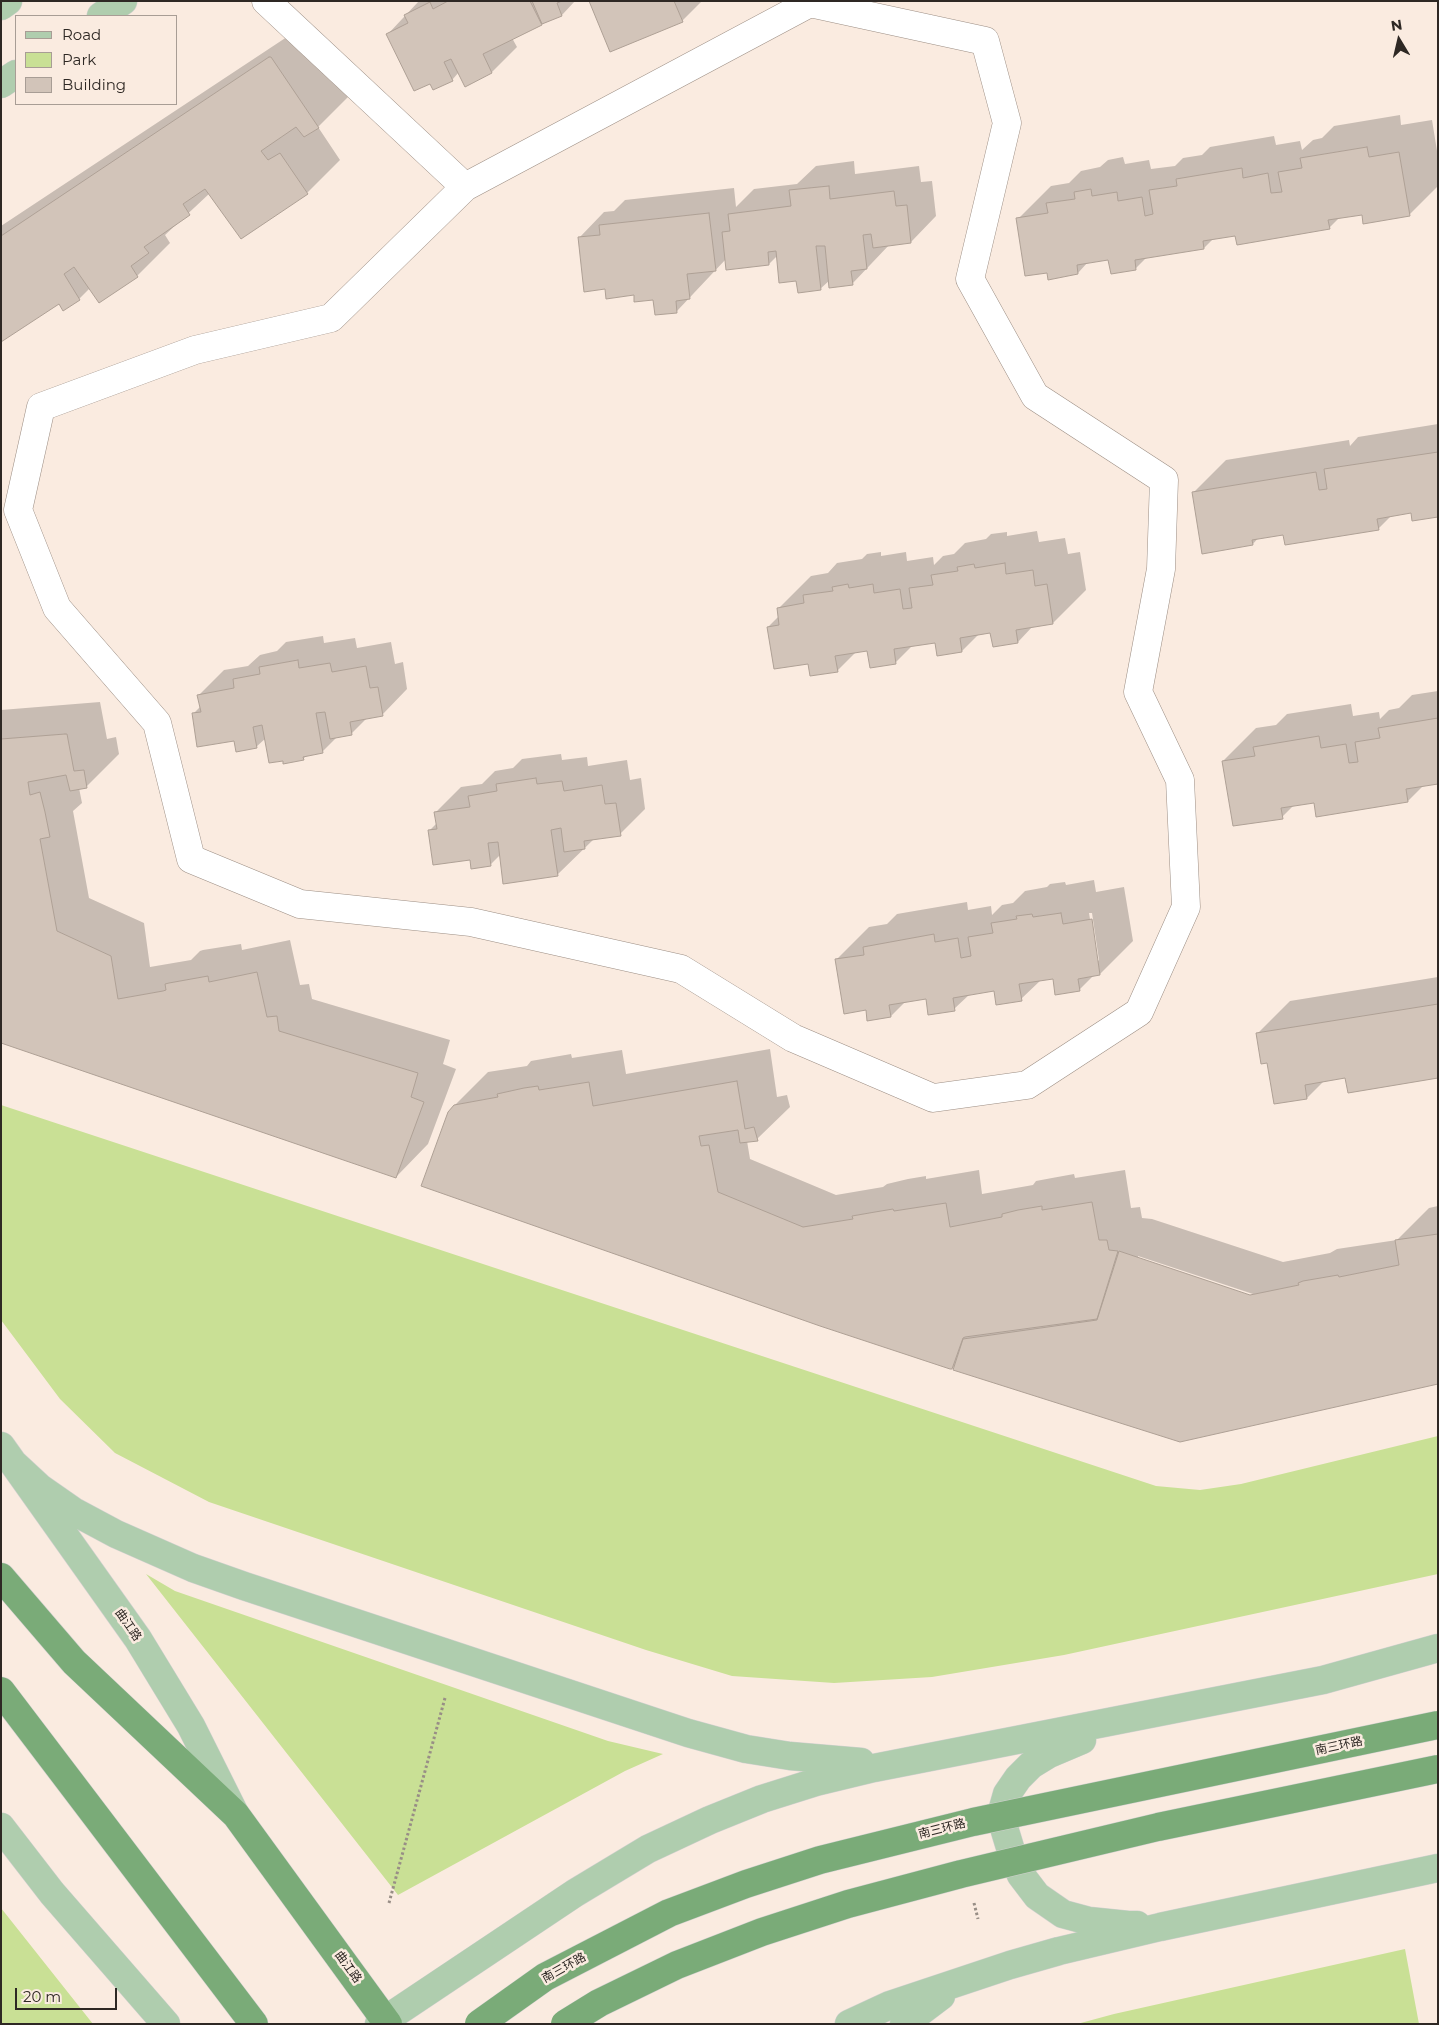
<!DOCTYPE html>
<html>
<head>
<meta charset="utf-8">
<style>
	body { margin:0 }
	#map { position:relative; width:1439px; height:2025px; overflow:hidden; background:#faebe0; font-family:Montserrat,sans-serif }
	canvas { display:block }
	.frame { position:absolute; inset:0; border:2px solid #2e2824; pointer-events:none }
	.legend { position:absolute; left:15px; top:15px; width:162px; height:90px; box-sizing:border-box; background:#faebe0; border:1px solid #a89d95; margin:0; padding:6px 9px; list-style:none; font-size:15px; color:#2e2824 }
	.legend li { display:flex; align-items:center; gap:10px; height:25px }
	.legend b { width:25px; border:1px solid #a89d95 }
	.north { position:absolute; left:1374px; top:15px; width:50px; height:50px; -webkit-text-stroke:4px #faebe0; paint-order:stroke; rotate:351deg; font-size:14px; font-weight:700; line-height:20px; text-align:center; color:#2e2824 }
	.north::after { content:''; display:block; margin:auto; width:18px; height:22px; background:#2e2824; clip-path:polygon(50% 0,100% 100%,50% 72%,0 100%) }
	.scale { position:absolute; left:15px; top:1988px; width:102px; height:22px; box-sizing:border-box; border:2px solid #2e2824; border-top:0; padding-left:6px; font-size:15px; line-height:18px; white-space:nowrap; color:#2e2824; -webkit-text-stroke:4px #faebe0; paint-order:stroke }
</style>
</head>
<body>
<div id="map">
<canvas width="1439" height="2025"></canvas>
<div class="frame"></div>
<ul class="legend">
<li><b style="height:6px;background:#afcdae"></b>Road</li>
<li><b style="height:14px;background:#c9e095"></b>Park</li>
<li><b style="height:14px;background:#d2c4b9"></b>Building</li>
</ul>
<div class="north">N</div>
<div class="scale">20 m</div>
</div>
<script>
const g = document.querySelector('canvas').getContext('2d');
g.lineJoin = 'round';
function fill(path, color) { g.fillStyle = color; g.fill(path, 'evenodd'); }
const poly = rows => new Path2D(rows.map(r => 'M' + r).join(''));
function stroke(path, color, width, dash) { g.strokeStyle = color; g.lineWidth = width; g.lineCap = dash ? 'butt' : 'round'; g.setLineDash(dash || []); g.stroke(path); }
function drawText(font, color, halo, rows, align = 'center') {
  g.font = font + ' Montserrat,"Noto Sans SC",sans-serif'; g.lineWidth = 5; g.setLineDash([]); g.textBaseline = 'middle'; g.strokeStyle = halo; g.fillStyle = color; for (const [text, x, y, turn = 0] of rows) {
    g.save(); g.translate(x, y); g.rotate((+turn || 0) * Math.PI / 180); g.textAlign = isNaN(turn) ? turn : align; if (halo) g.strokeText(text, 0, 0); g.fillText(text, 0, 0); g.restore();
  }
}
const green = poly([
	[1,1105,1156,1486,1200,1490,1241,1484,1438,1436,1438,1574,1064,1655,932,1677,834,1683,732,1676,646,1650,209,1502,115,1453,60,1399,1,1320],
	[146,1574,175,1591,608,1741,663,1754,625,1771,398,1895],
	[1,1908,93,2024,1,2024],
	[1405,1949,1419,2024,1077,2024,1114,2014]
]);
const shadow = poly([
	[419,1,575,1,562,15,512,38,517,47,492,72,466,85,459,72,452,80,430,82,388,34],
	[591,1,702,1,682,21],
	[305,25,351,94,318,127,340,160,308,192,241,237,210,193,165,235,170,243,137,276,99,302,90,288,79,299,64,309,59,302,1,341,1,226],
	[1400,115,1401,125,1432,120,1438,157,1438,186,1409,215,1363,214,1340,217,1329,228,1236,235,1213,239,1204,248,1147,257,1135,269,1109,259,1088,262,1078,273,1048,272,1018,219,1051,186,1069,183,1081,171,1100,167,1108,160,1123,157,1125,164,1149,160,1151,169,1175,166,1183,158,1202,155,1210,147,1274,136,1276,145,1300,141,1302,150,1313,140,1322,138,1334,126],
	[854,161,855,174,919,166,921,182,932,181,936,216,911,242,890,244,852,284,830,280,820,289,797,280,778,255,769,264,726,259,677,311,654,299,606,288,579,238,604,212,614,211,625,200,734,188,736,207,754,189,797,184,816,166],
	[1438,424,1438,516,1412,512,1392,515,1378,529,1284,533,1259,537,1253,544,1193,493,1226,460,1349,440,1350,446,1358,437],
	[1037,531,1039,542,1065,538,1068,554,1080,552,1086,590,1053,623,1033,626,1018,642,991,632,979,634,962,651,936,641,913,645,895,663,868,650,856,652,837,671,809,663,768,627,779,616,778,609,811,576,828,573,837,563,862,559,867,554,881,552,881,556,906,552,907,561,933,557,934,565,943,556,954,554,965,543,986,539,991,534,1007,532,1007,536],
	[323,636,324,643,355,638,357,648,391,642,395,664,403,662,407,689,382,715,368,717,351,734,338,736,322,752,307,755,303,759,266,738,256,747,235,739,193,714,201,706,199,695,224,670,248,666,260,655,277,651,286,642],
	[1438,691,1438,782,1424,785,1408,801,1315,802,1294,805,1282,817,1223,761,1256,728,1276,725,1287,714,1351,704,1353,716,1379,712,1380,719,1389,710,1399,708,1412,695],
	[100,702,107,739,116,737,119,754,86,787,79,788,82,803,73,811,89,898,144,923,150,967,191,960,200,951,203,950,241,944,242,950,290,940,300,985,309,984,312,999,450,1040,443,1064,456,1069,428,1144,396,1177,1,1041,1,710],
	[561,754,562,760,587,757,588,766,627,760,630,780,641,778,645,809,620,834,595,838,557,875,501,854,490,865,471,859,429,831,437,823,436,812,461,787,482,784,495,771,513,768,522,759],
	[1094,880,1096,892,1124,887,1133,941,1100,974,1094,975,1079,990,1054,978,1041,980,1021,999,995,990,970,994,954,1009,927,998,906,1001,891,1016,867,1009,836,960,869,927,887,924,897,914,967,902,968,910,991,906,992,915,1002,905,1013,903,1025,891,1047,887,1050,884,1065,882,1066,885],
	[1089,913,1092,913,1099,960,1097,962],
	[1438,977,1438,1077,1346,1077,1324,1081,1307,1098,1275,1103,1268,1061,1257,1034,1290,1001],
	[770,1049,777,1097,787,1095,790,1107,757,1139,747,1141,750,1159,836,1195,883,1187,887,1184,908,1179,926,1176,926,1179,979,1170,982,1194,1033,1185,1036,1181,1052,1178,1074,1174,1075,1178,1125,1170,1131,1208,1140,1207,1142,1218,1152,1219,1283,1262,1330,1253,1337,1249,1397,1240,1429,1208,1438,1206,1438,1383,1180,1440,821,1325,454,1106,488,1072,527,1066,531,1061,571,1054,572,1058,622,1050,626,1074],
	[1138,1256,1256,1295,1255,1298,1138,1259]
]);
const building = poly([
	[448,1,530,1,542,25,483,54,492,73,465,87,451,59,444,62,453,81,433,90,430,84,414,91,386,34,408,23,404,15,430,2,433,9,448,1],
	[532,1,562,1,557,3,562,16,542,24,532,1],
	[589,1,674,1,683,22,610,52,589,1],
	[269,57,271,57,319,128,304,137,296,127,261,151,268,160,280,153,308,194,241,239,205,189,183,204,190,215,144,247,149,253,131,266,138,277,99,303,74,267,64,274,80,300,63,311,59,304,1,342,1,236,269,57],
	[1367,147,1369,157,1399,152,1410,216,1363,224,1362,215,1328,220,1330,229,1237,245,1235,236,1203,241,1204,249,1135,260,1136,270,1111,274,1108,260,1077,265,1078,274,1048,280,1047,273,1025,276,1016,218,1048,213,1046,203,1075,199,1074,192,1091,189,1092,196,1117,192,1118,201,1142,197,1145,216,1153,214,1149,190,1177,186,1176,179,1242,168,1243,178,1268,173,1271,193,1282,192,1278,172,1302,168,1300,158,1367,147],
	[829,186,830,199,894,191,896,206,907,205,911,243,873,248,871,234,863,235,867,269,851,271,853,285,829,288,825,246,816,246,821,290,798,293,796,281,779,283,776,251,768,252,769,265,726,270,722,232,730,231,728,214,791,206,789,190,829,186],
	[709,213,716,271,687,274,690,299,676,301,677,313,655,315,653,300,634,302,634,295,606,299,605,289,584,292,578,237,600,235,599,225,709,213],
	[1438,452,1438,517,1412,521,1411,513,1377,519,1379,530,1285,545,1283,535,1252,540,1253,545,1202,554,1192,492,1316,472,1319,490,1327,489,1324,469,1438,452],
	[1005,563,1006,574,1033,570,1035,586,1047,584,1053,624,1016,630,1018,643,993,647,990,633,960,638,962,652,937,656,935,643,894,649,896,664,870,668,867,651,835,656,838,672,810,676,808,664,774,669,767,627,779,625,777,608,804,603,803,595,833,591,832,587,848,584,849,588,873,584,874,593,900,589,903,609,912,608,909,588,933,585,931,575,958,571,957,567,974,564,975,568,1005,563],
	[298,660,299,668,330,663,332,672,366,666,370,688,378,687,383,716,350,722,352,735,330,739,325,712,316,713,323,753,303,757,304,760,283,764,283,761,269,763,262,725,253,727,257,748,236,752,234,741,197,747,192,713,201,712,197,695,234,688,233,679,260,674,259,667,298,660],
	[1438,718,1438,784,1406,789,1408,802,1316,817,1314,803,1281,808,1283,819,1233,826,1222,761,1255,756,1253,747,1319,736,1321,748,1346,744,1349,763,1358,762,1355,742,1380,738,1378,728,1438,718],
	[65,734,67,734,74,771,84,770,87,788,70,791,66,775,28,782,30,795,40,792,45,812,50,837,40,839,57,931,111,956,118,999,163,991,166,990,165,984,169,983,208,976,209,982,257,972,267,1017,277,1016,279,1031,418,1073,411,1097,424,1102,396,1178,1,1043,1,739,65,734],
	[536,778,537,784,562,781,564,791,602,785,605,804,616,803,621,836,584,841,585,849,564,852,561,828,551,830,558,876,503,884,498,842,488,843,491,866,471,869,470,860,433,865,428,830,437,829,434,812,470,807,468,796,497,791,496,784,536,778],
	[1061,913,1063,924,1092,919,1100,975,1078,979,1080,991,1055,995,1053,979,1019,984,1022,1001,996,1005,994,991,953,998,955,1011,928,1015,926,999,889,1005,891,1017,867,1021,866,1010,844,1014,835,959,864,955,863,947,934,934,935,942,958,938,961,958,971,956,968,937,993,933,991,923,1017,919,1016,916,1032,914,1033,917,1061,913],
	[1438,1004,1438,1078,1348,1093,1345,1078,1305,1085,1307,1099,1274,1104,1267,1063,1261,1064,1256,1033,1438,1004],
	[737,1081,745,1129,754,1127,758,1141,740,1143,738,1130,699,1136,701,1146,709,1145,718,1192,803,1227,853,1219,852,1216,875,1212,893,1209,894,1211,946,1203,950,1227,1002,1217,1002,1214,1018,1210,1042,1206,1042,1210,1092,1202,1099,1240,1107,1240,1109,1250,1118,1251,1097,1319,965,1337,963,1338,952,1369,950,1369,820,1326,421,1186,448,1112,454,1105,498,1097,497,1094,524,1088,538,1086,539,1090,589,1082,593,1106,737,1081],
	[1438,1234,1438,1384,1180,1442,953,1370,963,1339,1097,1320,1119,1251,1250,1295,1299,1285,1298,1283,1303,1281,1338,1275,1339,1277,1399,1265,1395,1240,1438,1234]
]);
const path = poly([
	[389,1903,445,1698],
	[974,1903,978,1919]
]);
const minor = poly([
	[266,1,465,187],
	[810,3,985,41,1007,123,970,279,1035,396,1164,480,1161,569,1138,692,1180,780,1186,907,1139,1012,1027,1085,933,1098,793,1038,681,969,471,922,300,904,191,859,157,723,57,608,18,510,41,407,195,350,331,318,465,187,810,3]
]);
const major = poly([
	[1,6,8,1],
	[101,16,123,1],
	[1,84,16,74],
	[1,1446,138,1639,191,1726,234,1812],
	[13,1463,40,1488,73,1511,116,1534,193,1568,244,1586,688,1733,746,1749,790,1756,861,1762],
	[1082,1740,1049,1754,1031,1765,1018,1778,1007,1794,1003,1808,1005,1831,1012,1854,1021,1875,1037,1896,1063,1914,1089,1921,1128,1925,1137,1925],
	[1,1827,52,1893,166,2024],
	[379,2024,575,1893,648,1849,710,1820,762,1799,816,1782,874,1768,1323,1680,1438,1648],
	[849,2024,890,2005,1010,1965,1059,1951,1160,1927,1438,1868],
	[904,2024,941,1996]
]);
const highway = poly([
	[1,1577,74,1662,236,1815,388,2024],
	[1,1691,254,2024]
]);
const highwayBridge = poly([
	[479,2024,545,1977,669,1913,746,1884,820,1860,973,1822,1438,1725],
	[565,2024,599,2003,677,1965,762,1932,848,1904,961,1874,1158,1827,1438,1769]
]);
const streetNames = [
	["曲江路",128,1625,55],
	["南三环路",1339,1746,-12],
	["南三环路",942,1829,-14],
	["曲江路",348,1967,54],
	["南三环路",564,1968,-29]
];
fill(green, '#c9e095');
fill(shadow, '#0003');
fill(building, '#d2c4b9');
stroke(building, '#aea095', 1);
stroke(minor, '#9c8e84', 29);
stroke(major, '#d1d0cf', 29);
stroke(highway, '#d1d0cf', 29);
stroke(path, '#988e86', 3, [2.5, 2.5]);
stroke(minor, '#fff', 28);
stroke(major, '#afcdae', 28);
stroke(highway, '#7aab78', 28);
stroke(highwayBridge, '#d1d0cf', 29, []);
stroke(highwayBridge, '#7aab78', 28);
drawText('12px', '#2e2824', '#faebe0', streetNames);
</script>
</body>
</html>
